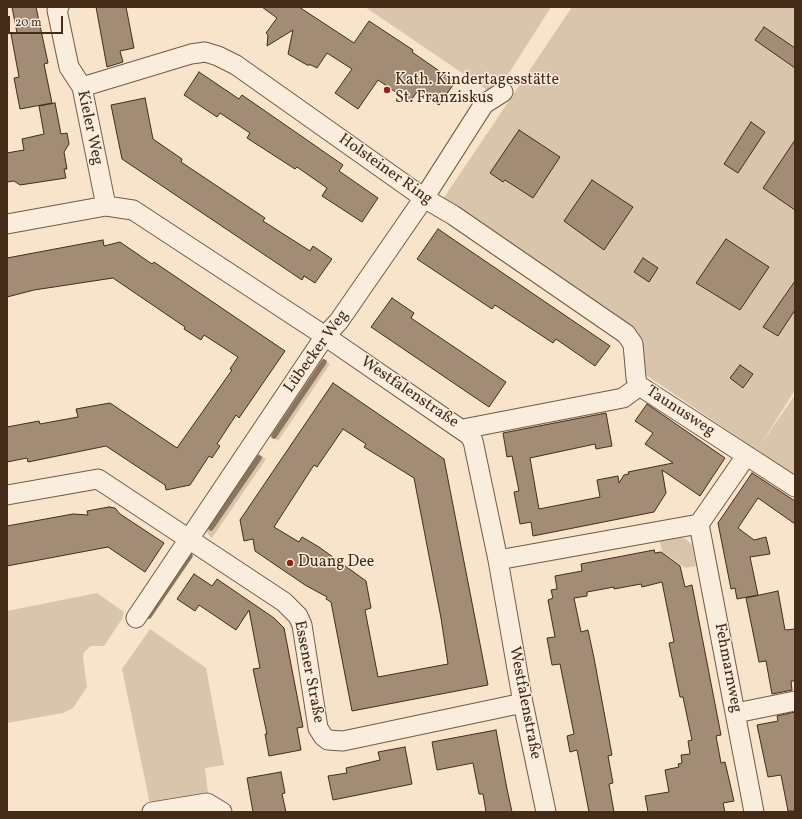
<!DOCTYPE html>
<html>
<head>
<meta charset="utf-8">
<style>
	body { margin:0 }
	#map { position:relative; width:802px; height:819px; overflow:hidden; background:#f8e4ca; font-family:Vollkorn,serif }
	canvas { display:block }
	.frame { position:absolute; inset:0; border:8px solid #442c19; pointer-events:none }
	.scale { position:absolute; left:8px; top:16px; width:55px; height:18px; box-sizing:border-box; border:2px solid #442c19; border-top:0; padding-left:5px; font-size:12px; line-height:14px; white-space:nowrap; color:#442c19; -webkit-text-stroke:3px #faeddd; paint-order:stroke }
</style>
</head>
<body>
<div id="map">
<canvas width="802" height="819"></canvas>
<div class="frame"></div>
<div class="scale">20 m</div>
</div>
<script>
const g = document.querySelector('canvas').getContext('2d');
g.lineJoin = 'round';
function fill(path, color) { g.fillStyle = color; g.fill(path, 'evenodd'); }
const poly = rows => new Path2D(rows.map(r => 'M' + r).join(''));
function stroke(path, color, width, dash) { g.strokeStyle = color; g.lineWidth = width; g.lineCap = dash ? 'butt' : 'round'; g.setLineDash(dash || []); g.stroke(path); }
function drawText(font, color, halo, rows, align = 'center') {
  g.font = font + ' Vollkorn,serif'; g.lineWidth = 3; g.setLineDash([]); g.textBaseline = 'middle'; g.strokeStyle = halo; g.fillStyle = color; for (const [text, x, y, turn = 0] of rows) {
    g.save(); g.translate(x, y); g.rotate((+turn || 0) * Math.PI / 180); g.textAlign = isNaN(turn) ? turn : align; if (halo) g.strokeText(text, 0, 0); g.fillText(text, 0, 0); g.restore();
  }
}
const green = poly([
	[365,7,551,7,511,70,493,94],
	[572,7,795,7,795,390,761,444,795,395,795,476,643,373,638,332,443,199],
	[320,358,330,364,278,441,269,434],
	[256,452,266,459,212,538,206,532,206,528],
	[679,537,686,539,692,545,696,566,685,568,662,552,660,541],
	[97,593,124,612,122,619,104,646,91,646,84,652,83,658,87,687,73,708,63,713,7,723,7,611],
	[150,629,206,668,224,765,205,768,208,793,150,804,122,669]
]);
const stream = poly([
	[274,436,324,362],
	[211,528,259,458],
	[149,616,190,556]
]);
const building = poly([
	[12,7,36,7,48,63,44,64,52,103,20,109,14,78,19,77,11,34,17,33,12,7],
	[96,7,126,7,134,48,120,51,123,62,107,67,96,7],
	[262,7,299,7,354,43,369,21,413,50,412,52,455,82,439,105,418,90,410,102,378,80,358,109,335,93,352,69,327,53,317,68,311,65,307,65,288,54,293,30,267,46,268,35,266,33,277,18,262,7],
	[764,27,795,48,795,68,755,40,764,27],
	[199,72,239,99,242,95,343,165,339,171,378,198,362,222,322,196,327,188,297,167,295,169,247,138,250,133,220,113,217,117,184,95,199,72],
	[145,98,153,139,182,159,181,162,265,218,263,221,310,251,313,246,332,259,315,283,304,276,302,280,122,159,111,105,145,98],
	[55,103,61,134,67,133,69,144,64,152,67,169,64,169,66,178,20,185,14,181,7,182,7,153,24,150,22,139,44,134,39,106,55,103],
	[751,122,765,132,738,173,724,164,751,122],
	[519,130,560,157,533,198,505,180,503,182,490,173,519,130],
	[795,140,795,210,763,188,795,140],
	[592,180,633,207,604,250,564,221,592,180],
	[438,229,610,346,595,366,556,339,553,343,495,305,492,309,417,259,438,229],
	[726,239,769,267,740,310,696,283,726,239],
	[103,240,104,246,120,242,152,264,154,262,285,351,239,418,236,415,217,444,220,446,212,458,209,456,190,485,166,490,165,485,106,446,28,462,27,458,7,462,7,427,39,421,40,424,78,417,76,409,110,403,177,448,232,370,230,369,238,357,204,335,201,340,184,329,185,327,113,278,34,290,7,297,7,258,103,240],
	[643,258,658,268,649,282,634,272,643,258],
	[795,281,795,310,778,336,763,327,795,281],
	[392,298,414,313,411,318,506,382,489,407,371,327,392,298],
	[740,365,753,374,743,388,730,378,740,365],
	[333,383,444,459,488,685,352,711,331,602,326,599,327,597,305,585,255,551,253,539,244,541,240,520,333,383],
	[343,429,366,444,364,447,414,478,441,618,448,664,378,677,365,610,371,608,366,581,319,547,302,537,299,542,274,527,314,465,317,467,343,429],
	[647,404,725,458,700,496,662,470,666,493,654,512,533,536,531,522,520,524,514,492,519,491,512,456,507,457,503,433,606,413,612,446,596,449,595,444,530,458,539,509,600,497,597,480,618,476,619,483,624,475,629,474,628,472,673,463,645,444,653,433,635,421,647,404],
	[752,473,795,501,795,524,758,498,738,528,754,540,766,537,770,554,750,557,758,595,737,599,735,588,731,589,718,523,752,473],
	[109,507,115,508,120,514,164,543,145,572,108,547,7,566,7,526,73,514,88,515,87,511,109,507],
	[654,550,655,553,661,552,680,566,685,587,692,585,721,735,716,736,721,763,725,762,734,801,723,803,725,812,648,812,645,796,669,792,665,770,679,767,678,764,682,763,681,755,690,754,688,741,692,740,683,697,680,697,669,643,674,642,662,582,642,587,641,584,614,589,614,587,587,592,587,596,574,598,581,632,588,630,594,658,612,755,608,756,613,783,609,784,614,812,589,812,577,750,570,752,567,736,574,734,560,664,552,665,547,638,555,637,548,600,553,598,551,590,557,589,555,576,582,571,581,564,654,550],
	[194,574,212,586,217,579,274,618,284,628,303,727,297,728,301,750,269,756,265,734,267,734,253,669,260,668,249,610,236,630,199,605,195,611,177,599,194,574],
	[778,591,785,630,795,629,795,681,791,681,792,690,772,694,766,661,759,662,746,598,778,591],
	[795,712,795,811,788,811,781,775,768,777,757,725,778,721,777,716,795,712],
	[496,730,507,789,512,812,486,812,483,794,479,794,473,763,437,770,432,742,496,730],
	[405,747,412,784,333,800,328,776,347,773,346,768,380,760,378,752,405,747],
	[281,772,285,793,282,794,286,812,253,812,247,778,281,772]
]);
const minor = poly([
	[59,7,57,10,69,67,82,87,106,206],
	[82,87,191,54,205,52,218,56,236,65,424,198,453,215,626,334,633,344,636,378,638,385],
	[7,224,106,206,133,210,325,336,469,435,473,441,498,560,523,703,546,812],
	[638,385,795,487],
	[463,429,623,398,634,390,638,385],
	[7,495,98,479,284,602,298,616,302,625,318,728,323,736,328,740,343,741,523,703],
	[699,524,754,812],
	[498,560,699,524,746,456],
	[136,618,325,336,339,321,424,198,484,104,503,92],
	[736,713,795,701],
	[152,812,207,803,222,812]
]);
const markers = [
	[387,90,4,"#8f2418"],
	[290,563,4,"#8f2418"]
];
const poiNames = [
	["Kath. Kindertagesstätte",395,81],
	["St. Franziskus",395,99],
	["Duang Dee",298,563]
];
const streetNames = [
	["Kieler Weg",89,128,78],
	["Holsteiner Ring",385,170,35],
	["Lübecker Weg",317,352,-54],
	["Westfalenstraße",409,393,34],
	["Taunusweg",680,412,33],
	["Fehmarnweg",727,668,79],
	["Essener Straße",308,672,79],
	["Westfalenstraße",524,703,79]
];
fill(green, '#d9c5ac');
stroke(stream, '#8b755f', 5.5);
fill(building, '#a28c75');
stroke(building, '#442c19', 1);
stroke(minor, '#715a45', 21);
stroke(minor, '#faeddd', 19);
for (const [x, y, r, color] of markers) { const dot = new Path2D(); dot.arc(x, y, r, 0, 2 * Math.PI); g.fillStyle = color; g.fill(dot); stroke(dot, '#faeddd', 1.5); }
drawText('16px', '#442c19', '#faeddd', poiNames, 'left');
drawText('16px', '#442c19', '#faeddd', streetNames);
</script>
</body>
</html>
